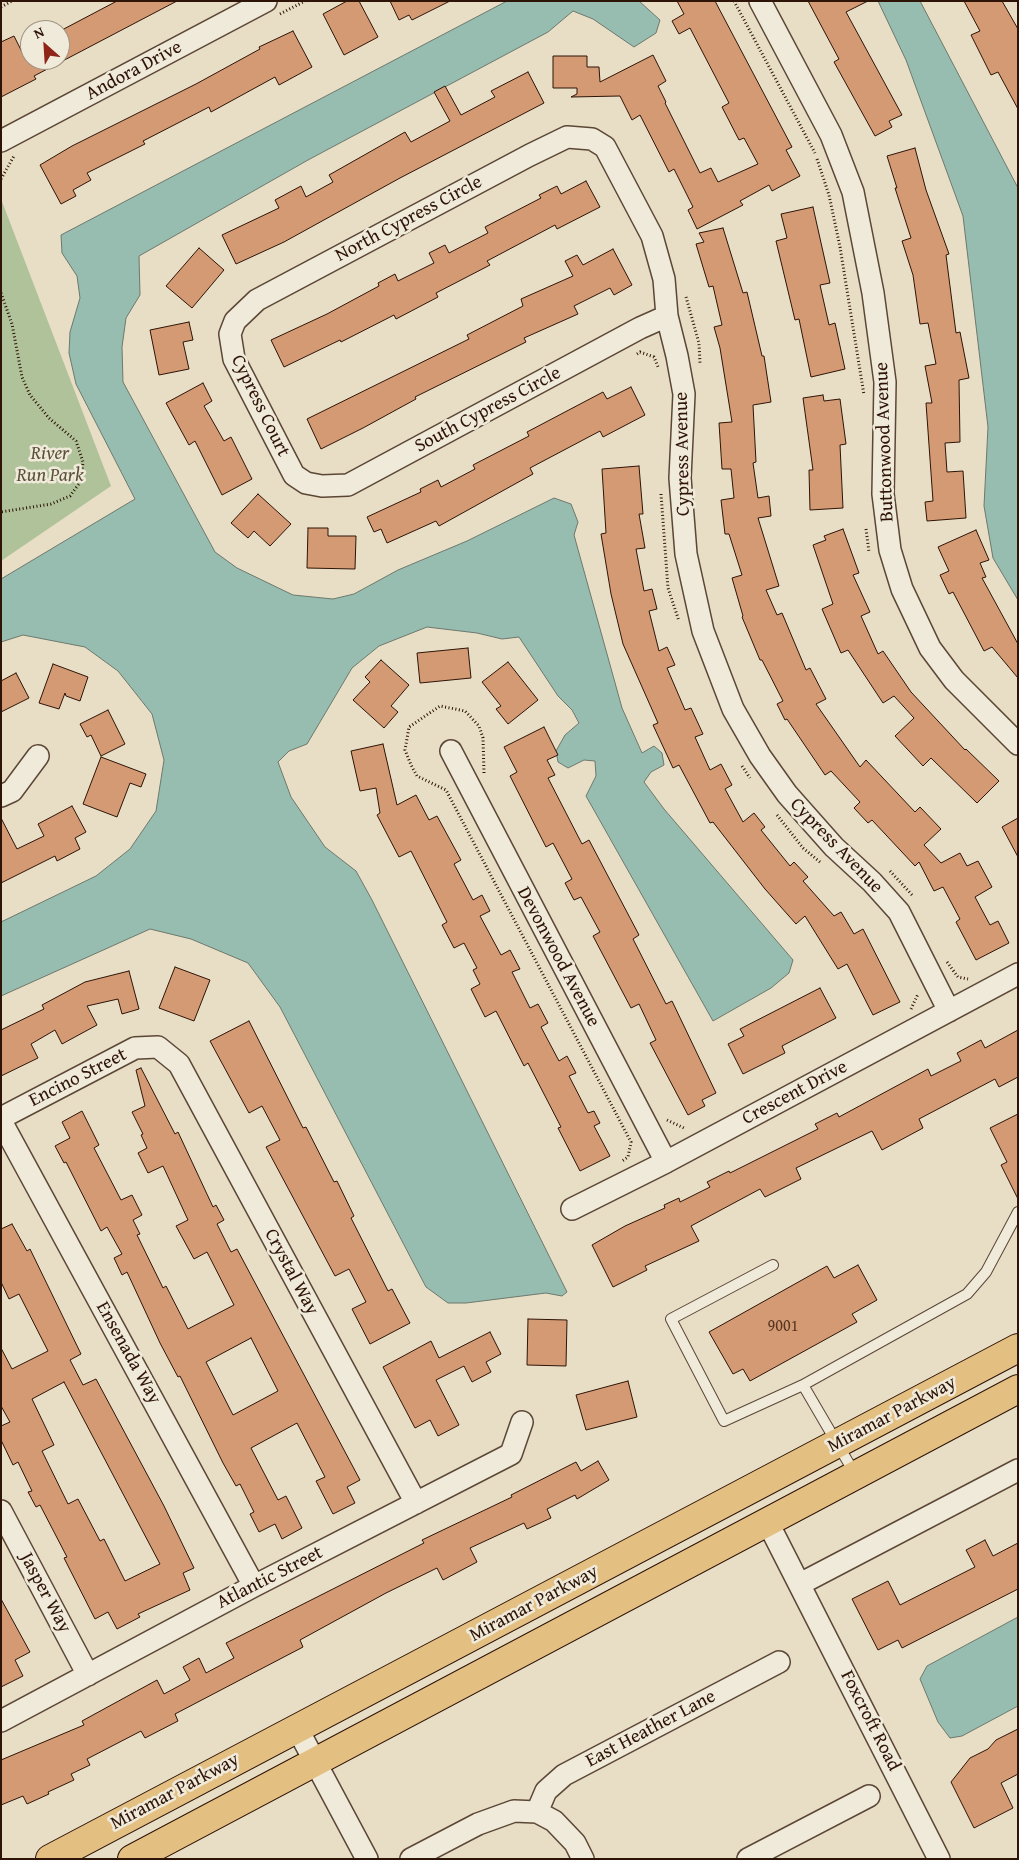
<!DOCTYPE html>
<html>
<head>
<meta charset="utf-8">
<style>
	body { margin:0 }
	#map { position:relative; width:1019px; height:1860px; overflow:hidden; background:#e7dec5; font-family:"Gentium Book Plus",serif }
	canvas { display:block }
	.frame { position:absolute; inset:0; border:2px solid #2e1307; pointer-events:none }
	.north { position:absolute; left:20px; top:20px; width:50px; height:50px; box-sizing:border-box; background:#efead9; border:1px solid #a29485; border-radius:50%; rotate:334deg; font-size:14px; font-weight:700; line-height:20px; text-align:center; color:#2e1307 }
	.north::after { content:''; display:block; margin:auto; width:18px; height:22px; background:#8f2418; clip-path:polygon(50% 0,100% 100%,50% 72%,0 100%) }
</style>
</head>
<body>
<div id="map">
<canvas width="1019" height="1860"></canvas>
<div class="frame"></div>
<div class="north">N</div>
</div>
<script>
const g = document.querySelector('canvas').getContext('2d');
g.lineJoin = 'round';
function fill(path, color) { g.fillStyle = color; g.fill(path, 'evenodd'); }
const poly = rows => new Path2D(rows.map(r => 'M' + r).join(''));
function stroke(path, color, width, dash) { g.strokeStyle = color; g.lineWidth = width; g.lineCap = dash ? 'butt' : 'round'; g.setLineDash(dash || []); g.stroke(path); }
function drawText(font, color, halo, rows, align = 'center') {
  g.font = font + ' "Gentium Book Plus",serif'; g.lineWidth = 5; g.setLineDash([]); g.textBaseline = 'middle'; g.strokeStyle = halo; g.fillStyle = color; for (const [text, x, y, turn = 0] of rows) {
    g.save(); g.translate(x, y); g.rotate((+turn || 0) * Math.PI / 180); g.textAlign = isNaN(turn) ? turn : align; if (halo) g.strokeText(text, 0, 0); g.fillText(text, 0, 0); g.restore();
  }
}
const green = poly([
	[1,199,111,486,1,561]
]);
const water = poly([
	[507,1,639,1,660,20,656,33,634,47,593,19,573,11,548,32,308,160,139,256,140,295,126,318,122,347,123,382,215,552,237,568,293,595,333,599,354,594,398,570,467,541,554,498,571,504,578,522,574,535,622,708,642,753,654,746,662,753,664,765,651,772,644,782,664,809,793,960,789,973,771,988,713,1021,586,796,596,776,595,761,584,760,568,768,558,762,556,751,565,735,579,723,572,710,558,696,519,637,502,639,477,633,427,627,379,646,352,668,307,744,289,751,278,762,291,797,325,847,356,871,372,900,567,1292,562,1296,546,1293,466,1303,448,1303,426,1287,280,1007,248,963,191,939,150,929,1,996,1,922,96,876,130,849,156,811,164,760,152,714,118,671,85,647,23,635,1,642,1,579,135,499,76,384,69,353,70,332,80,298,77,276,62,253,61,235,507,1],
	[878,1,920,1,1018,188,1018,600,993,558,984,506,988,427,963,216,906,60,878,1],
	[1018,1617,1018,1706,962,1736,950,1738,938,1722,920,1679,927,1666,1018,1617]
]);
const building = poly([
	[117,1,177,1,34,76,36,79,1,97,1,42,14,36,26,60,60,60,60,31,117,1],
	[347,1,359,1,378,37,344,55,323,14,347,1],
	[390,1,450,1,412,20,409,15,399,20,390,1],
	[677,1,715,1,792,147,786,150,800,176,772,191,769,185,740,201,743,205,697,229,688,210,693,207,674,169,669,172,640,115,632,120,620,96,571,97,577,94,577,88,553,88,553,56,587,56,587,67,599,67,600,82,653,55,666,81,658,86,666,102,665,103,700,173,711,168,718,182,758,164,744,138,739,140,722,107,729,103,690,28,679,34,672,21,684,14,677,1],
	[808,1,868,1,846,12,902,115,889,121,892,127,875,136,834,62,839,59,808,1],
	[964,1,1002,1,1018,29,1018,109,998,72,991,75,971,35,980,31,964,1],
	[293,31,312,67,279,85,275,77,211,112,209,107,143,141,145,144,87,173,91,180,73,190,76,196,61,204,40,165,72,146,196,84,260,49,259,47,293,31],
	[528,72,544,103,400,178,284,242,236,264,222,235,279,208,275,200,301,186,306,197,333,182,329,175,405,132,411,142,450,121,434,92,445,86,461,115,495,97,491,91,528,72],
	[915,148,926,190,949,254,946,255,956,333,960,332,969,378,959,380,960,442,945,443,947,472,963,471,966,518,927,521,925,502,933,501,926,403,932,403,925,366,936,364,928,323,920,324,913,275,902,241,911,238,895,188,897,188,887,156,915,148],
	[586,181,600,207,557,229,555,225,487,261,490,265,436,293,438,297,396,319,394,315,341,342,340,340,284,367,271,340,327,314,379,286,378,283,395,274,398,281,434,263,429,253,445,245,449,253,488,233,485,227,541,198,539,195,557,186,561,194,586,181],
	[813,207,830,283,820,285,829,325,835,323,845,369,811,377,799,319,795,320,776,241,787,238,781,214,813,207],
	[723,228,743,293,747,292,762,356,764,356,771,402,753,405,756,462,753,463,758,498,769,496,771,516,758,518,779,586,766,590,777,615,782,613,806,670,810,668,826,699,816,704,860,767,866,760,915,812,920,807,941,829,924,845,941,863,960,853,967,866,978,861,992,887,975,897,990,925,998,921,1009,943,976,960,956,922,960,919,943,887,934,891,919,862,915,866,872,820,868,823,854,808,860,802,831,771,825,775,787,719,785,720,777,704,783,701,762,660,760,660,742,617,743,616,732,578,742,575,729,534,725,534,721,500,734,498,731,469,722,469,719,423,732,422,720,348,714,327,722,325,713,286,709,287,696,244,704,242,699,233,723,228],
	[199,248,224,270,192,308,166,286,199,248],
	[613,249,632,285,614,295,610,288,574,306,578,314,524,338,526,342,415,397,416,399,363,428,321,449,307,419,469,339,467,335,523,306,521,299,573,276,565,261,577,255,583,265,613,249],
	[189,322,193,340,183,342,189,369,159,375,150,330,189,322],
	[203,383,212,401,204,406,224,441,231,437,252,479,222,495,195,441,189,445,166,403,203,383],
	[631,387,645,415,603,437,600,431,530,468,533,474,439,526,436,521,387,543,381,529,374,532,367,517,421,492,420,489,438,480,441,487,475,469,473,465,529,436,527,432,603,392,607,399,631,387],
	[823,395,824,401,840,399,846,444,840,445,843,508,810,510,809,470,813,470,803,398,823,395],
	[639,466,643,514,639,514,645,548,636,549,644,591,652,589,657,609,649,611,659,651,667,647,675,665,667,668,685,710,691,708,703,734,695,737,710,770,721,764,732,785,725,789,743,822,754,813,765,827,761,830,790,866,794,862,808,877,803,881,834,916,841,912,854,934,863,929,900,1002,873,1015,847,964,838,969,805,916,796,924,765,889,713,822,710,823,679,765,673,768,653,725,658,723,623,644,611,594,601,534,606,533,602,469,639,466],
	[258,494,291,524,270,546,254,531,248,538,231,523,258,494],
	[308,528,328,528,328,536,356,536,355,569,307,568,308,528],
	[843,529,859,573,853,575,870,612,861,616,878,654,883,651,911,692,965,750,966,749,999,781,977,803,931,758,923,766,895,736,914,718,894,696,883,703,848,650,841,653,822,609,833,604,813,545,826,540,824,536,843,529],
	[976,530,989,560,980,563,986,577,982,578,1018,644,1018,678,992,647,984,651,953,592,949,594,940,575,949,571,938,547,976,530],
	[468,648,471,678,420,683,417,653,468,648],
	[381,660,409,685,391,706,398,712,384,728,353,700,370,682,365,677,381,660],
	[508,662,538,700,508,724,496,709,501,706,482,682,508,662],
	[53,664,88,677,80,701,66,696,65,693,59,709,39,703,53,664],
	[16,673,29,698,1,712,1,681,16,673],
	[108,710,125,744,101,756,91,735,87,737,80,724,108,710],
	[544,727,558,755,547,760,555,775,548,778,582,844,589,840,639,935,633,939,666,1004,672,1001,716,1093,702,1100,705,1106,688,1115,650,1043,656,1040,639,1004,631,1008,593,936,600,932,581,897,574,900,565,883,572,879,553,843,546,847,510,776,517,772,504,747,544,727],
	[383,744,397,805,416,795,429,820,437,816,461,860,454,864,473,900,482,895,490,911,480,916,501,955,510,950,520,969,512,972,530,1008,538,1004,548,1023,541,1027,559,1061,567,1056,576,1073,569,1076,588,1113,594,1111,600,1123,594,1126,610,1156,580,1171,558,1128,561,1127,528,1063,524,1066,496,1011,485,1017,471,989,480,984,473,970,477,968,464,943,454,948,442,925,447,922,411,851,399,857,377,815,380,813,376,788,360,791,351,751,383,744],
	[101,757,146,774,141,787,130,783,117,817,83,804,101,757],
	[72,806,86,832,75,838,80,849,57,861,55,856,1,883,1,818,17,849,44,836,38,824,72,806],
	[1018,818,1018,857,1002,827,1018,818],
	[175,967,210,980,194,1021,159,1008,175,967],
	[129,971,139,1009,122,1014,118,999,87,1006,97,1025,62,1044,55,1030,31,1044,38,1058,1,1076,1,1030,44,1009,42,1005,85,982,129,971],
	[820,988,836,1018,782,1046,785,1053,743,1074,728,1044,744,1036,740,1029,820,988],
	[249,1021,303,1128,306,1127,334,1182,337,1181,354,1216,351,1218,388,1291,392,1289,410,1323,370,1344,352,1309,366,1302,349,1269,335,1276,266,1147,280,1140,262,1106,249,1113,210,1041,249,1021],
	[1018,1030,1018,1077,999,1087,995,1079,919,1119,923,1128,882,1150,872,1131,796,1168,801,1179,765,1197,760,1189,691,1226,699,1241,645,1266,647,1270,613,1287,592,1245,625,1226,665,1208,664,1205,679,1198,680,1202,710,1187,707,1182,729,1171,730,1173,818,1129,815,1124,837,1113,839,1117,928,1069,931,1076,961,1061,957,1053,981,1040,985,1048,1018,1030],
	[141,1068,175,1134,178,1132,213,1207,216,1205,224,1220,217,1224,231,1252,237,1249,360,1480,347,1487,355,1503,333,1514,316,1481,325,1477,297,1423,251,1448,278,1500,286,1496,302,1528,282,1539,275,1524,259,1532,250,1514,254,1512,240,1484,236,1486,223,1463,180,1376,178,1377,160,1343,127,1272,122,1275,114,1258,122,1254,107,1227,101,1231,66,1162,64,1163,55,1146,70,1138,62,1122,82,1111,99,1145,94,1148,121,1200,132,1195,142,1215,133,1220,140,1234,137,1235,163,1288,166,1286,188,1329,234,1305,207,1252,194,1259,176,1226,188,1220,163,1166,148,1173,138,1153,147,1148,141,1135,143,1134,132,1112,145,1106,136,1070,141,1068],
	[251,1338,278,1391,233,1415,206,1362,251,1338],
	[1018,1114,1018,1199,1001,1165,1007,1162,990,1128,1018,1114],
	[12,1224,27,1251,30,1249,81,1354,70,1360,83,1385,96,1379,164,1506,194,1568,183,1573,190,1590,138,1614,140,1617,117,1629,108,1612,95,1619,64,1558,67,1557,40,1505,36,1507,28,1492,32,1491,18,1462,13,1465,1,1440,1,1426,10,1422,1,1406,1,1348,12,1369,48,1351,19,1294,9,1299,1,1282,1,1229,12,1224],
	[64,1382,160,1564,125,1581,104,1539,100,1541,78,1499,68,1504,42,1451,54,1445,32,1399,64,1382],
	[858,1265,877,1300,852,1314,857,1322,750,1381,743,1369,733,1374,709,1332,827,1266,834,1278,858,1265],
	[528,1319,567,1320,566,1366,527,1365,528,1319],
	[490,1332,501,1354,486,1362,491,1372,472,1382,464,1366,436,1380,459,1425,438,1436,430,1420,415,1428,383,1367,431,1341,439,1358,490,1332],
	[628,1381,637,1417,586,1430,576,1395,628,1381],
	[598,1461,609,1480,577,1499,575,1495,547,1509,551,1518,527,1529,524,1523,470,1548,477,1562,443,1580,437,1568,386,1593,300,1640,303,1647,175,1714,178,1721,145,1738,141,1731,87,1759,90,1765,71,1774,74,1780,48,1792,49,1794,27,1804,23,1796,1,1805,1,1760,84,1725,82,1721,157,1680,164,1694,190,1680,183,1667,199,1658,206,1673,234,1658,226,1643,424,1543,422,1540,512,1497,511,1495,576,1462,581,1471,598,1461],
	[985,1540,993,1556,1018,1543,1018,1589,902,1648,898,1640,878,1650,852,1599,888,1581,900,1605,975,1567,966,1550,985,1540],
	[1,1599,30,1652,15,1660,23,1676,1,1687,1,1599],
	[1018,1729,1018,1774,1001,1783,1013,1808,974,1828,951,1782,970,1758,988,1749,996,1740,1018,1729]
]);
const path = poly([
	[734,1,815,153],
	[1,7,12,1],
	[280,14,305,1],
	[817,159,829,195,840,247,864,395],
	[1,179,14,156],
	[1,293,12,324,22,377,30,395,49,418,76,441,83,462,81,481,70,496,51,504,1,512],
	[686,297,699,343,700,364],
	[637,354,640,352,654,357,658,367],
	[661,494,668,588,679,621],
	[866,529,869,552],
	[742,766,750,778],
	[484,773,483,738,479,726,465,711,440,706,409,727,405,750,411,765,417,776,446,790,631,1142,628,1157,622,1161],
	[777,815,803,848,820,862],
	[890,871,913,896],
	[947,962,958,977,968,979],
	[911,1009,918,994],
	[667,1120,686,1129]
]);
const lane = poly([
	[773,1265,671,1319,724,1421,803,1385],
	[855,1474,803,1385,967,1294,986,1272,1018,1212]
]);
const street = poly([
	[760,1,831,135,853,192,873,293,885,382,883,494,890,550,902,589,930,648,954,680,1018,744],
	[1,141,266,1],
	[667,316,640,328,348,485,322,486,306,483,294,475,234,359,230,334,235,321,257,300,530,155,567,137,592,139,605,147,652,236,664,279,667,316,677,356,684,394,680,478,686,554,703,631,733,709,760,756,787,794,834,847,872,882,899,912,949,1011],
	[451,751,666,1162],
	[1,796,12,791,38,756],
	[1,1118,135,1048,158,1047,179,1064,416,1503],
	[1,1121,254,1586],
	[572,1209,666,1162,1018,974],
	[1,1511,88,1675],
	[768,1523,939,1859],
	[800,1584,1018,1470],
	[1,1721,254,1586,511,1454,522,1422],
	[297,1728,367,1859],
	[537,1812,546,1791,564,1775,779,1662],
	[411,1859,478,1824,514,1811,537,1812,554,1821,575,1843,583,1859],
	[748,1859,869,1796]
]);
const primary = poly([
	[50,1859,1018,1348],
	[132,1859,1018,1389]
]);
const numberNames = [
	["9001",783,1327]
];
const streetNames = [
	["Andora Drive",134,71,-28],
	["North Cypress Circle",409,219,-28],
	["Cypress Court",260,406,64],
	["South Cypress Circle",488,410,-28],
	["Buttonwood Avenue",885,442,-92],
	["Cypress Avenue",683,454,-91],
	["Cypress Avenue",836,846,46],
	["Devonwood Avenue",558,957,62],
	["Encino Street",78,1078,-27],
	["Crescent Drive",795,1093,-28],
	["Crystal Way",291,1272,62],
	["Ensenada Way",128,1353,61],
	["Miramar Parkway",892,1415,-28],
	["Atlantic Street",270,1578,-27],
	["Jasper Way",45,1593,62],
	["Miramar Parkway",534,1604,-28],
	["Foxcroft Road",870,1721,63],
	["East Heather Lane",651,1729,-28],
	["Miramar Parkway",175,1792,-28]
];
const parkNames = [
	["River",50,454],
	["Run Park",50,476]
];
fill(green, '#afc29a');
fill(water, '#97bcb0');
stroke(water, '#6d786c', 1);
fill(building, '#d39a74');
stroke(building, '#2e1307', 1);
stroke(lane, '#5c4636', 12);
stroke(street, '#5c4636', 24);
stroke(primary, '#2e1307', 30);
stroke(path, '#2e1307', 3, [1, 2.5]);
stroke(lane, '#efead9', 10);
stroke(street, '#efead9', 21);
stroke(primary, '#e4bf82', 28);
drawText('16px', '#573522', null, numberNames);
drawText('19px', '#2e1307', '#efead9', streetNames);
drawText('italic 19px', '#5b503a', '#efead9', parkNames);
</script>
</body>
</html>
